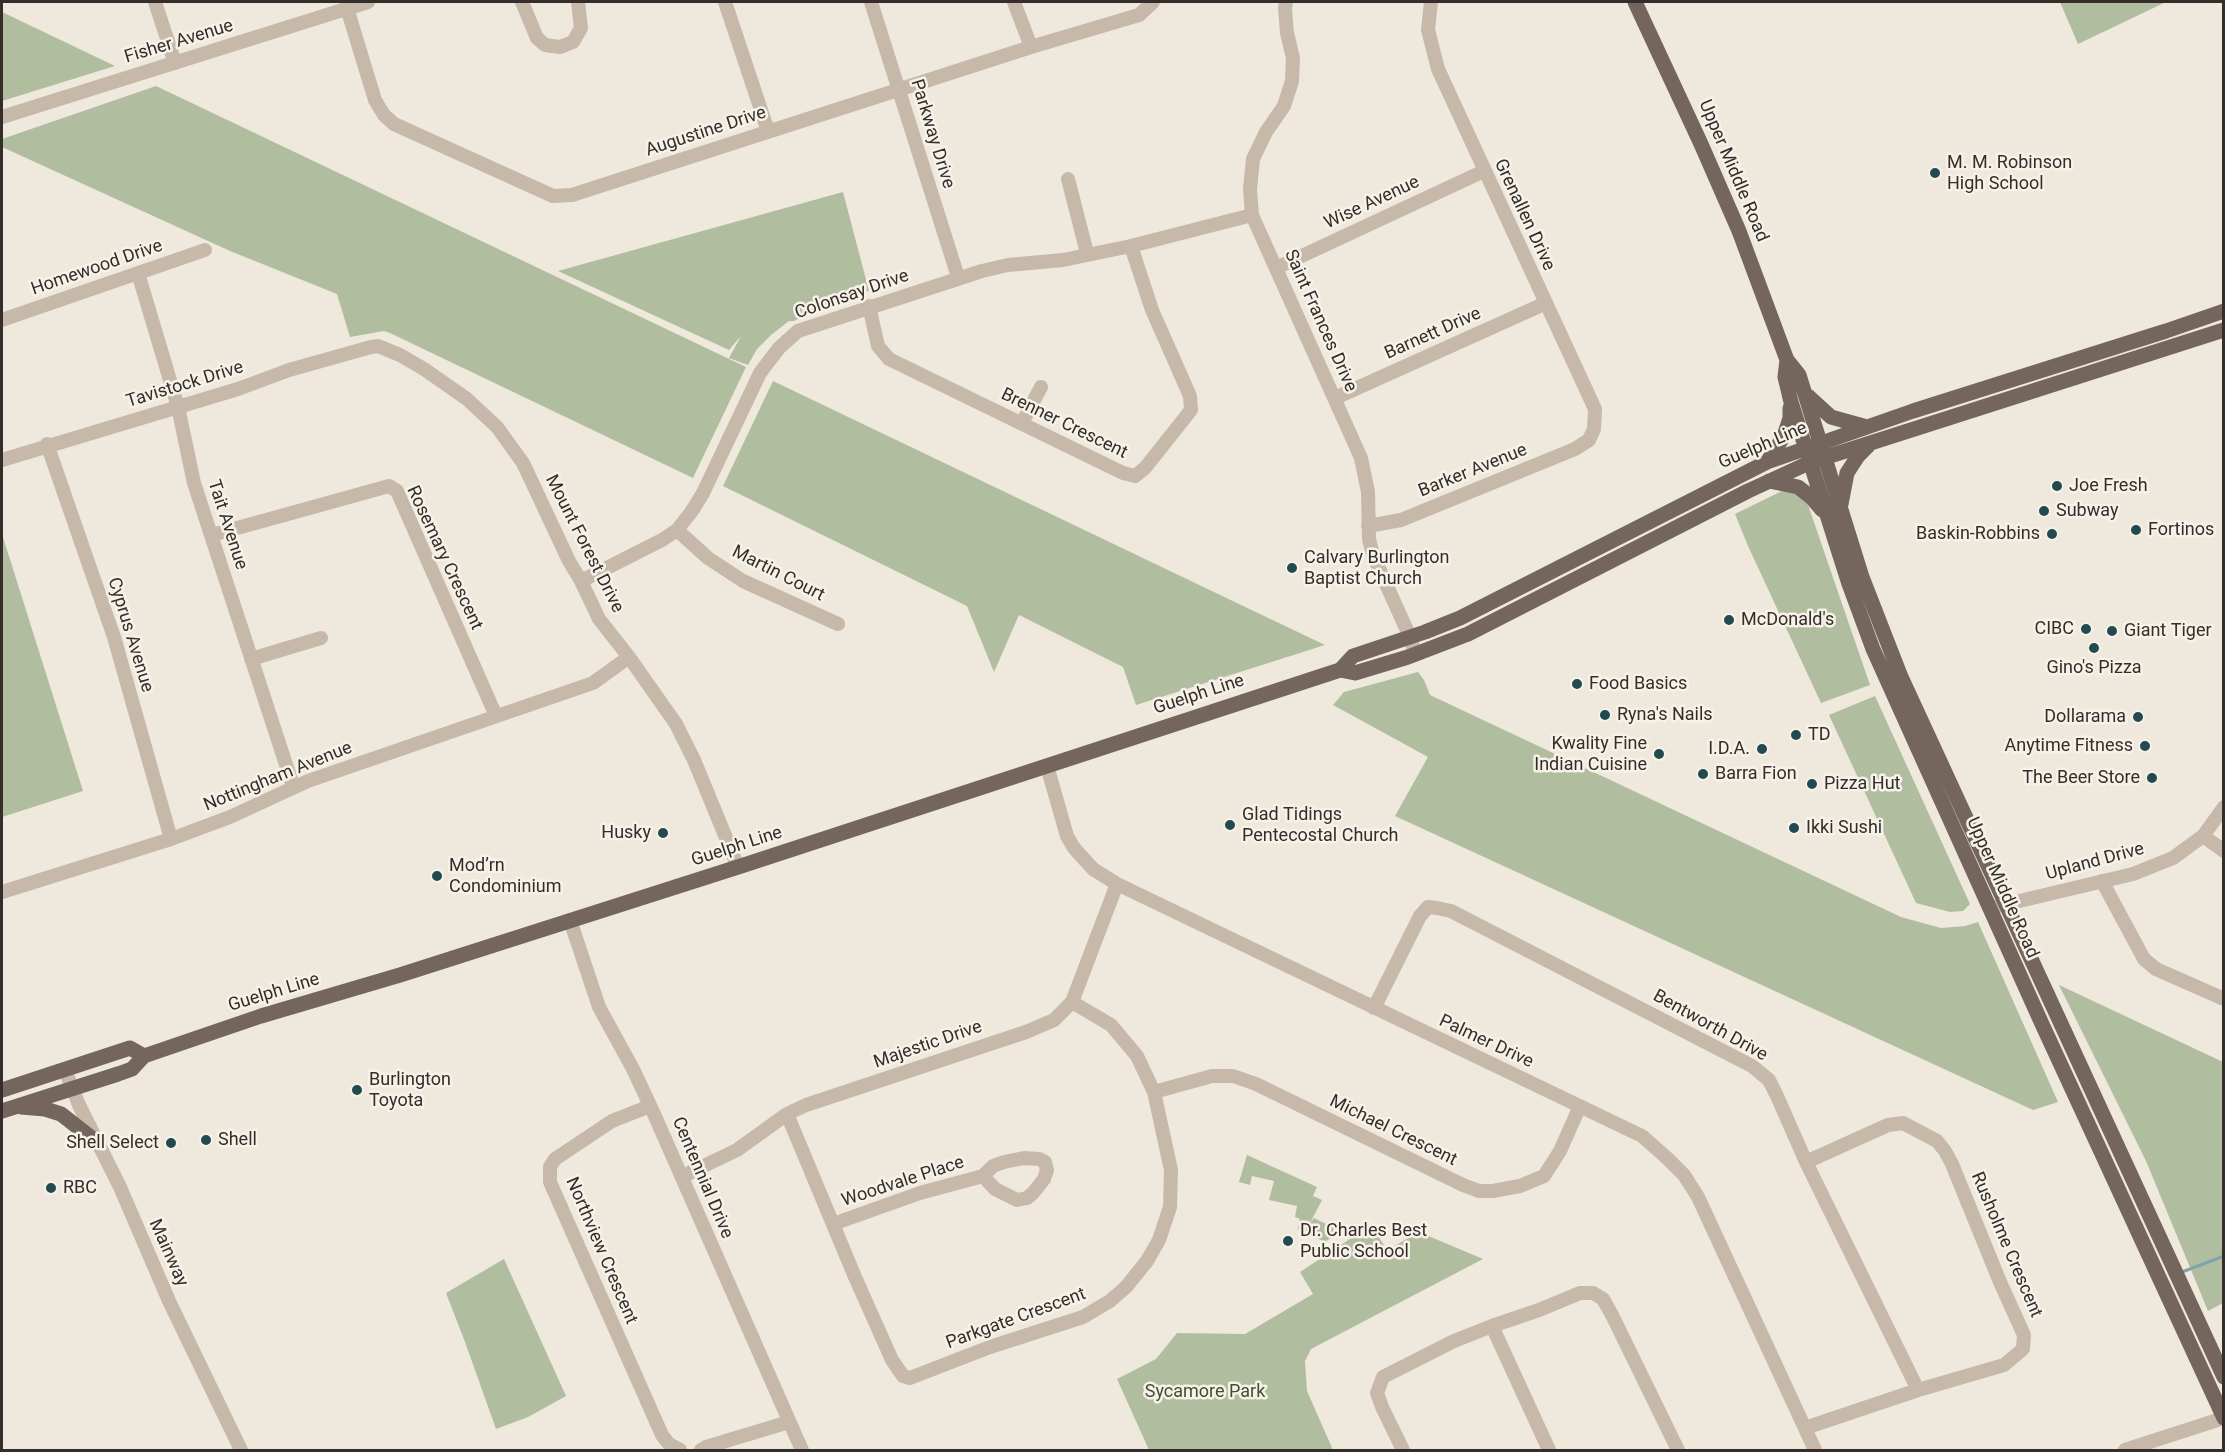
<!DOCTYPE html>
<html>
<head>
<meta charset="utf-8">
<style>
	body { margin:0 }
	#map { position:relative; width:2225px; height:1452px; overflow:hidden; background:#efe8dd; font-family:Roboto,sans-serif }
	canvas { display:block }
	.frame { position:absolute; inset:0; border:3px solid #342d29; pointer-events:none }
</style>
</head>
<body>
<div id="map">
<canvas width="2225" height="1452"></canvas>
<div class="frame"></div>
</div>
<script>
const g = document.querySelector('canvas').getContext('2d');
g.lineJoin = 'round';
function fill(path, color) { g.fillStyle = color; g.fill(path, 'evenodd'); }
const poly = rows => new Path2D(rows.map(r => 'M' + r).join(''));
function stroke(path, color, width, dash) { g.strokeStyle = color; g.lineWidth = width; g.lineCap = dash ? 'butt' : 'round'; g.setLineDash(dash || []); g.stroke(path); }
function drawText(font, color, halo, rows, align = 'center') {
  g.font = font + ' Roboto,sans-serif'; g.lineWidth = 5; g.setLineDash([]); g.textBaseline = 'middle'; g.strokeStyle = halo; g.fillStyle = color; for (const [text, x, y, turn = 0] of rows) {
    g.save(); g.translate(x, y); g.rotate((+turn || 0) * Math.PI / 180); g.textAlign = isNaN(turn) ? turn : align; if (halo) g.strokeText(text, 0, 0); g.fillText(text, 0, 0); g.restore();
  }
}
const green = poly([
	[2060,2,2166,2,2078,44],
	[2,12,115,66,2,101],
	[156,86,746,367,693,478,390,333,384,331,350,337,337,294,230,251,2,147,2,139],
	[843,192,869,291,818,308,794,321,789,321,771,335,757,349,748,365,729,358,741,336,729,350,558,271],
	[773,381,1239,604,1325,645,1136,705,1123,667,1019,615,994,672,967,606,723,486],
	[1782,491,1793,493,1807,502,1870,685,1821,703,1748,546,1735,514],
	[2,534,83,791,2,817],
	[1418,672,1424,680,1430,695,1901,917,1941,928,1965,926,1978,922,2058,1102,2033,1110,1395,816,1428,757,1333,705,1344,692],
	[1875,696,1970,904,1963,911,1950,912,1916,903,1829,715],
	[2059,985,2223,1062,2223,1303,2208,1311,2146,1161],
	[1247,1155,1317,1187,1313,1196,1322,1200,1310,1223,1314,1218,1338,1230,1336,1234,1325,1242,1298,1229,1300,1219,1295,1217,1297,1206,1269,1200,1274,1181,1252,1176,1250,1185,1239,1182],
	[1371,1225,1387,1250,1419,1232,1483,1259,1311,1349,1305,1361,1307,1391,1333,1450,1149,1450,1117,1379,1156,1359,1177,1333,1245,1334,1313,1294,1300,1272],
	[504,1259,566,1396,528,1417,496,1429,465,1342,446,1293]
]);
const stream = poly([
	[2182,1272,2224,1256]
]);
const minor = poly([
	[155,2,175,63],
	[522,2,537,38,545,45,560,47,573,42,581,28,578,2],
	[725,2,768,131],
	[871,2,958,277],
	[1014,2,1031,47],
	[1286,2,1285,8,1287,33,1293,58,1292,81,1284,106,1266,132,1253,159,1250,189,1252,215,1361,458,1368,492,1369,539,1373,555,1410,637,1415,654],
	[347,8,375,100,384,115,394,124,553,196,572,195,1031,47,1139,15,1153,2],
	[2,117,368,2],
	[1068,179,1087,253],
	[1276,268,1484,171],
	[138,273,178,407,194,483,293,786],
	[869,306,878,346,889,359,1123,473,1135,476,1145,468,1191,410,1190,396,1152,310,1131,246],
	[2,320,205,250],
	[1335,398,1546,303],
	[1022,423,1041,387],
	[47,444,114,637,171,839],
	[2,460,238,389,289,370,371,347,378,346,400,355,424,369,467,399,497,427,523,463,569,561,581,581,599,619,629,657,676,724,694,760,738,867],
	[1368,526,1401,520,1575,449,1589,440,1594,429,1595,409,1438,69,1428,30,1431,2],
	[677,530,708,558,743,581,838,624],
	[212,535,389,486,397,491,496,716],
	[581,581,662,540,677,530,692,511,703,493,760,373,779,348,798,331,982,271,1008,265,1063,260,1131,246,1252,215],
	[251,659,321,638],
	[1047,766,1067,836,1074,848,1093,869,1117,884,1642,1136,1667,1158,1684,1175,1698,1197,1815,1450],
	[2203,836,2224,851],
	[2102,881,2144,959,2156,969,2224,999],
	[2,892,171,839,230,817,308,781,593,683,629,657],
	[1990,908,2133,874,2173,858,2203,836,2224,807],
	[570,920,599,1007,633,1069,654,1114,802,1450],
	[1374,1008,1420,916,1428,907,1437,908,1451,911,1752,1066,1769,1080,1777,1096,1806,1162,1918,1390],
	[65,1070,79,1105,120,1187,169,1301,241,1450],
	[1154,1092,1212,1076,1233,1076,1256,1084,1463,1185,1479,1191,1493,1191,1520,1186,1544,1176,1560,1151,1580,1106],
	[650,1106,612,1121,555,1159,550,1167,550,1182,662,1435,669,1444,680,1450],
	[787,1114,855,1277,892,1360,903,1376,910,1378,990,1347,1083,1317,1110,1301,1126,1287,1147,1261,1159,1240,1170,1207,1171,1170,1154,1092,1137,1056,1111,1025,1072,1002],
	[683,1178,691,1172,737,1150,787,1114,806,1105,1026,1032,1054,1020,1072,1002,1117,884],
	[833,1224,920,1193,983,1176,993,1166,1004,1162,1024,1158,1039,1159,1045,1162,1047,1170,1044,1179,1033,1193,1027,1198,1017,1200,995,1189,983,1176],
	[1492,1326,1549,1450],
	[1805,1428,1918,1390,2004,1365,2023,1349,2024,1335,2000,1282,1952,1164,1945,1151,1937,1141,1903,1123,1888,1125,1806,1162],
	[701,1450,706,1447,789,1422],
	[1403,1450,1382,1407,1377,1393,1383,1377,1454,1341,1492,1326,1539,1310,1580,1293,1593,1293,1603,1299,1612,1315,1678,1450],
	[2125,1450,2224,1418]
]);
const major = poly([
	[1635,2,1701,144,1739,231,1787,360,1799,375,1862,577,1901,677,2224,1377],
	[1787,360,1785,377,1791,402,1849,584,1873,649,2042,1024,2224,1418],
	[1808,396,1831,417,1867,427],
	[1767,462,1784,436,1790,418,1790,408],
	[1769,481,1798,487,1811,497,1822,510],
	[1841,504,1847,473,1858,456,1868,446],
	[1340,670,1355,673,1408,657,1468,634,1748,491,1811,462,2224,330],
	[2,1090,130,1048,144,1056],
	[21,1107,45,1109,61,1114,98,1143],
	[2,1111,118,1074,132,1069,144,1056,261,1016,400,975,738,867,1340,670,1353,656,1425,632,1460,618,1767,462,1913,411,2166,331,2224,311]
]);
const markers = [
	[1935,173,6,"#234a51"],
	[2057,486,6,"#234a51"],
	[2044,511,6,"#234a51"],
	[2136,530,6,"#234a51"],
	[2052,534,6,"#234a51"],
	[1292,568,6,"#234a51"],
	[1729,620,6,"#234a51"],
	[2086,629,6,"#234a51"],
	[2112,631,6,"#234a51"],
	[2094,648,6,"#234a51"],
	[1577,684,6,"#234a51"],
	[1605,715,6,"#234a51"],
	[2138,717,6,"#234a51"],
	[1796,735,6,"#234a51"],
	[2145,746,6,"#234a51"],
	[1762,749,6,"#234a51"],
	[1659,754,6,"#234a51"],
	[1703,774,6,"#234a51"],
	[2152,778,6,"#234a51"],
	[1812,784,6,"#234a51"],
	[1230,825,6,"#234a51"],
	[1794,828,6,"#234a51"],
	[663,833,6,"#234a51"],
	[437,876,6,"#234a51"],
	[357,1090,6,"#234a51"],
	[206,1140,6,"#234a51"],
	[171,1143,6,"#234a51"],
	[51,1188,6,"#234a51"],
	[1288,1241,6,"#234a51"]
];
const streetNames = [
	["Fisher Avenue",179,42,-17],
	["Augustine Drive",706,132,-18],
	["Parkway Drive",932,134,73],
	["Upper Middle Road",1733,171,67],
	["Wise Avenue",1372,203,-25],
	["Grenallen Drive",1524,215,65],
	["Homewood Drive",97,268,-19],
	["Colonsay Drive",852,295,-19],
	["Saint Frances Drive",1320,321,66],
	["Barnett Drive",1433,334,-24],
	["Tavistock Drive",185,385,-17],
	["Brenner Crescent",1064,424,26],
	["Guelph Line",1763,446,-23],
	["Barker Avenue",1473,471,-22],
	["Tait Avenue",227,525,72],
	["Mount Forest Drive",584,544,63],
	["Rosemary Crescent",444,558,65],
	["Martin Court",778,574,27],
	["Cyprus Avenue",130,635,73],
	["Guelph Line",1199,695,-18],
	["Nottingham Avenue",278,777,-22],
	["Guelph Line",737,847,-18],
	["Upland Drive",2095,862,-15],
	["Upper Middle Road",2002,888,66],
	["Guelph Line",274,993,-17],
	["Bentworth Drive",1710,1026,29],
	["Palmer Drive",1486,1042,25],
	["Majestic Drive",928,1045,-19],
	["Michael Crescent",1393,1131,26],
	["Centennial Drive",702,1178,67],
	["Woodvale Place",903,1182,-18],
	["Rusholme Crescent",2006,1245,67],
	["Northview Crescent",601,1251,67],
	["Mainway",168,1253,66],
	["Parkgate Crescent",1016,1319,-20]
];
const poiNames = [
	["M. M. Robinson",1947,163],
	["High School",1947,184],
	["Joe Fresh",2069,486],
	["Subway",2056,511],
	["Fortinos",2148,530],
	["Baskin-Robbins",2040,534,"right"],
	["Calvary Burlington",1304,558],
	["Baptist Church",1304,579],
	["McDonald's",1741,620],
	["CIBC",2074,629,"right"],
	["Giant Tiger",2124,631],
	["Gino's Pizza",2094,668,"center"],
	["Food Basics",1589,684],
	["Ryna's Nails",1617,715],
	["Dollarama",2126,717,"right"],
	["TD",1808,735],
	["Kwality Fine",1647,744,"right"],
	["Indian Cuisine",1647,765,"right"],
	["Anytime Fitness",2133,746,"right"],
	["I.D.A.",1750,749,"right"],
	["Barra Fion",1715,774],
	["The Beer Store",2140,778,"right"],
	["Pizza Hut",1824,784],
	["Glad Tidings",1242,815],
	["Pentecostal Church",1242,836],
	["Ikki Sushi",1806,828],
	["Husky",651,833,"right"],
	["Mod’rn",449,866],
	["Condominium",449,887],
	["Burlington",369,1080],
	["Toyota",369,1101],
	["Shell",218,1140],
	["Shell Select",159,1143,"right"],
	["RBC",63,1188],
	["Dr. Charles Best",1300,1231],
	["Public School",1300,1252]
];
const parkNames = [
	["Sycamore Park",1205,1392]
];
fill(green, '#b0bd9f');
stroke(stream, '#7fa3a9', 3);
stroke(minor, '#c6b9aa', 14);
stroke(major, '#74665c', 15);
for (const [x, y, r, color] of markers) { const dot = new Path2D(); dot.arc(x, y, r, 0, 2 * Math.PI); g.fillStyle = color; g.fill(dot); stroke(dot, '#f7f2e9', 2); }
drawText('18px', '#342d29', '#f7f2e9', streetNames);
drawText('18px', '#342d29', '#f7f2e9', poiNames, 'left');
drawText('18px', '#41502f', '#f7f2e9', parkNames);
</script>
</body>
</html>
